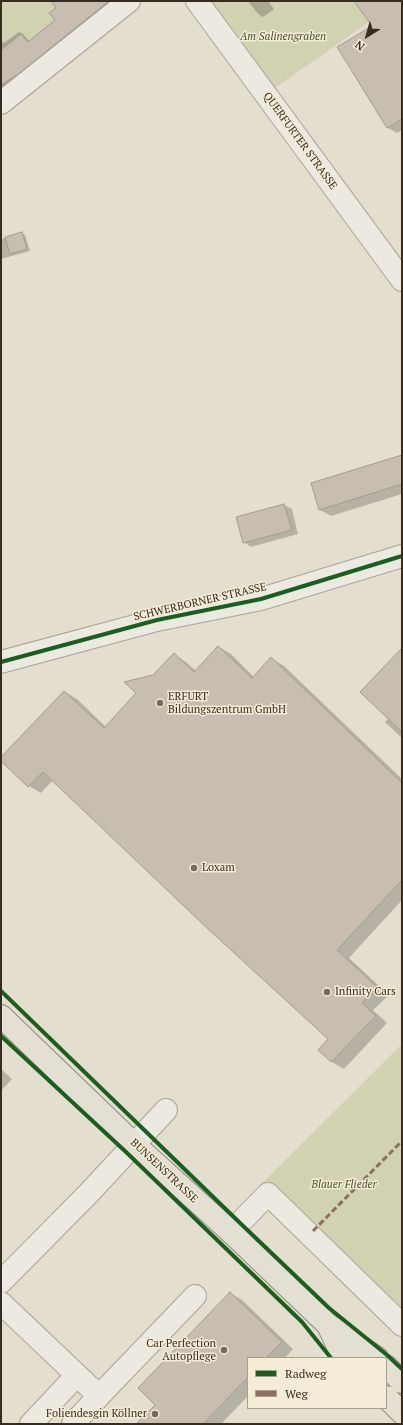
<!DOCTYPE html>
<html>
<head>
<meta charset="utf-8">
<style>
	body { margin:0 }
	#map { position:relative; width:403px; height:1425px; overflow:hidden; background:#e4decf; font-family:"PT Serif",serif }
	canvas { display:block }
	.frame { position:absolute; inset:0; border:2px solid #372c20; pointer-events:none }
	.legend { position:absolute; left:247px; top:1357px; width:140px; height:52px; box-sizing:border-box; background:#f4ecd6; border:1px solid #a89f8d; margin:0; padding:5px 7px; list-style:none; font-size:12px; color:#372c20 }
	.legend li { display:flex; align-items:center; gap:8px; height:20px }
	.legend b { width:20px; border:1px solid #a89f8d }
	.north { position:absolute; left:347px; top:16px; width:40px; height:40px; -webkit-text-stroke:3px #f4ecd6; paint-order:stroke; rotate:217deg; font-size:11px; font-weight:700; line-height:16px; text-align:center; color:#372c20 }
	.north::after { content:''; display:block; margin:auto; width:14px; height:18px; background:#372c20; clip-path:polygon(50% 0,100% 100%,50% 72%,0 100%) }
</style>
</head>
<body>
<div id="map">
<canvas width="403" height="1425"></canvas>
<div class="frame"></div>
<ul class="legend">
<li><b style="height:5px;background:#1b5e20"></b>Radweg</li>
<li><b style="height:5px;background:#8d6e63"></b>Weg</li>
</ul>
<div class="north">N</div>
</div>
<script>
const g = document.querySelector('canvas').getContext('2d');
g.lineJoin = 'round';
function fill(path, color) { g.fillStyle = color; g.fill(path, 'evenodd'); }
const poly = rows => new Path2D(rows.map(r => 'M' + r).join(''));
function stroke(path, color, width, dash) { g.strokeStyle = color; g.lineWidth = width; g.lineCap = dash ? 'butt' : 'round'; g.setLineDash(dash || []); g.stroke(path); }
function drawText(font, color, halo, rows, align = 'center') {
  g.font = font + ' "PT Serif",serif'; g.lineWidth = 3; g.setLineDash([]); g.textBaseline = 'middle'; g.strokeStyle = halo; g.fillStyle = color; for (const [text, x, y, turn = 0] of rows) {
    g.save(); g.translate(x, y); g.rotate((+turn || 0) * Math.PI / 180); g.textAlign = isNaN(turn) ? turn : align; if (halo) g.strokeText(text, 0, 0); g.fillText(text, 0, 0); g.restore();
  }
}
const green = poly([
	[1,1,111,1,1,89],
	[211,1,399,1,275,88],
	[402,1044,402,1325,268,1194,258,1187]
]);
const shadow = poly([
	[53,1,116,1,1,92,1,43,2,42,4,43,19,32,23,34,30,42,57,21,57,8],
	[248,1,268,1,274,9,263,17,258,14],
	[358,1,394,1,402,9,402,130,397,133,388,128,339,47,373,26],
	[22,233,25,235,30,251,1,259,1,239],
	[402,456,402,494,331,516,320,510,312,484],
	[284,505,292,509,298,534,251,547,244,542],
	[219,647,231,654,254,677,272,659,284,666,402,779,402,900,349,958,389,995,373,1010,387,1023,344,1069,332,1062,319,1050,329,1039,53,780,41,793,29,786,1,759,65,692,77,699,106,727,174,655,186,662,196,671],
	[402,649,402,738,385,722,389,718],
	[1,1069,12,1079,1,1091],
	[230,1293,242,1300,293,1349,285,1358,248,1358,248,1396,221,1424,138,1424,156,1405]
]);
const building = poly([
	[51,1,109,1,17,75,1,85,1,50,21,34,28,42,55,20,49,13,56,8,51,1],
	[354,1,402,1,402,119,387,128,337,47,372,26,354,1],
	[22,232,27,249,10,254,5,237,22,232],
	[402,455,402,484,319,510,311,483,402,455],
	[284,504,292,530,243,543,236,517,284,504],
	[218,646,252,678,271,657,402,783,402,880,337,950,377,987,362,1003,376,1016,331,1062,318,1050,328,1039,207,928,43,772,28,787,1,761,1,757,64,691,104,728,136,693,124,682,153,675,174,653,194,672,218,646],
	[402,648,402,732,360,692,402,648],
	[230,1292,282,1342,266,1358,248,1358,248,1377,203,1424,136,1424,155,1405,138,1388,230,1292]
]);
const minor = poly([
	[197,1,402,280],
	[1,103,129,1],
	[1,662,157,620,261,599,402,556],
	[231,1232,268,1194,402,1325],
	[1,1282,88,1194,166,1110],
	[1,1303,99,1396,195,1296],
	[31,1424,77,1375],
	[73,1424,99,1396]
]);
const major = poly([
	[1,1016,134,1144,231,1232,327,1324,377,1358],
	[328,1325,342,1355,345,1358],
	[386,1366,402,1382],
	[386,1397,402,1413]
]);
const quiet = poly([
	[313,1231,402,1141]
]);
const cycleway = poly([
	[1,662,157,620,261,599,402,556],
	[1,991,240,1223,329,1308,387,1355,402,1369],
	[1,1036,126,1152,302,1322,331,1358]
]);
const markers = [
	[160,703,4,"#746a5d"],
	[194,868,4,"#746a5d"],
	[327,992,4,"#746a5d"],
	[224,1350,4,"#746a5d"],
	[155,1414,4,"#746a5d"]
];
const parkNames = [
	["Am Salinengraben",283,37],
	["Blauer Flieder",344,1185]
];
const streetNames = [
	["QUERFURTER STRASSE",300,141,54],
	["SCHWERBORNER STRASSE",200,602,-13],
	["BUNSENSTRASSE",164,1171,43]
];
const poiNames = [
	["ERFURT",168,697],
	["Bildungszentrum GmbH",168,710],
	["Loxam",202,868],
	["Infinity Cars",335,992],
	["Car Perfection",216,1344,"right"],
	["Autopflege",216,1357,"right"],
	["Foliendesgin Köllner",147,1414,"right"]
];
fill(green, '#d1d2b2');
fill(shadow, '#0003');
fill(building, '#c7bdb0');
stroke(building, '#a49a8e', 1);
stroke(minor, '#a9a397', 24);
stroke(major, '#8f897e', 24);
stroke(minor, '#ece9e0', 22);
stroke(major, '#e3dfd2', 22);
stroke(quiet, '#8d6e63', 3, [6, 3]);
stroke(cycleway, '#1b5e20', 4);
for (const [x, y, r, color] of markers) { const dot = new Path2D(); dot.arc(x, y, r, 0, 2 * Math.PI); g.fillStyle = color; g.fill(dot); stroke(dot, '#f4ecd6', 1.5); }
drawText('italic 11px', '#465328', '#f4ecd6', parkNames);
drawText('11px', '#372c20', '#f4ecd6', streetNames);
drawText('11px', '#372c20', '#f4ecd6', poiNames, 'left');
</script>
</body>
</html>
